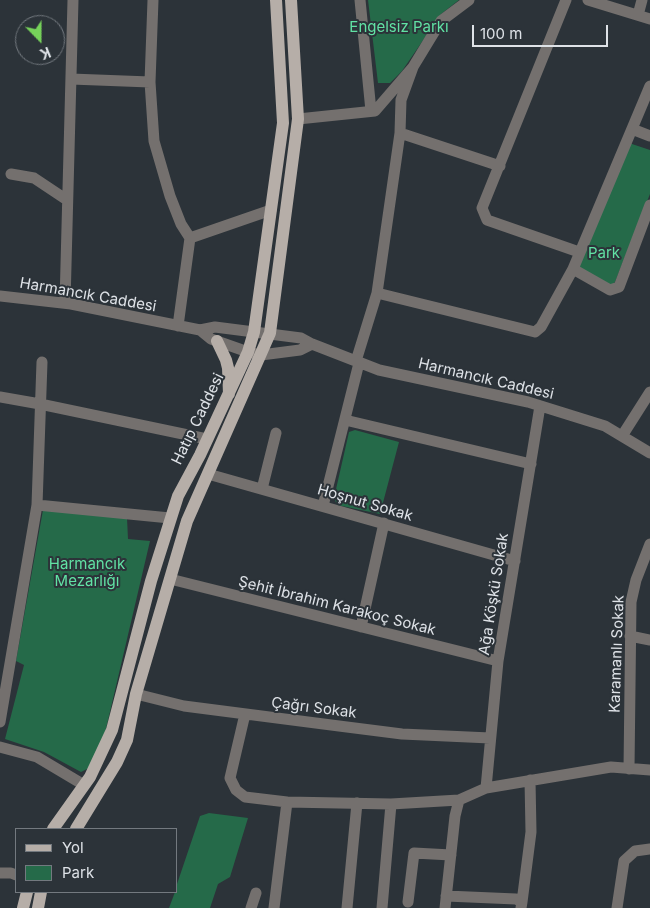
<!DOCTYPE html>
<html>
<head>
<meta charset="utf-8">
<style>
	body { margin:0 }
	#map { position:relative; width:650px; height:908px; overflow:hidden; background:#2c3339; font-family:Inter,sans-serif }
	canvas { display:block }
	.legend { position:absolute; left:15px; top:828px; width:162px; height:65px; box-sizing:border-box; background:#2c3339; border:1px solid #73797f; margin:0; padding:6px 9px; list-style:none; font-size:15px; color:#dee2e7 }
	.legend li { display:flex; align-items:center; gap:10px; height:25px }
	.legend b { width:25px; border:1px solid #73797f }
	.north { position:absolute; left:15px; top:15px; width:50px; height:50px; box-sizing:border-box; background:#2c3339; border:1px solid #73797f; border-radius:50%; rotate:158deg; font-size:14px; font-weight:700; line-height:20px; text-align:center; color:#dee2e7 }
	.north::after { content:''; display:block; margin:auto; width:18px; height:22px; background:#76d25a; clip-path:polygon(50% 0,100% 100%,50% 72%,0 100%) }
	.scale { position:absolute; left:472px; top:25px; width:136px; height:22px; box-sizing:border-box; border:2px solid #dee2e7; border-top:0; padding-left:6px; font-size:15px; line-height:18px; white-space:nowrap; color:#dee2e7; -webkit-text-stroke:4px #2c3339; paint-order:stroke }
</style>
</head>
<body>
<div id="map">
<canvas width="650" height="908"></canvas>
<ul class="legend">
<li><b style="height:6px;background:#b6aea8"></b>Yol</li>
<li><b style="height:14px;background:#256a49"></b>Park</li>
</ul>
<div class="north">K</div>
<div class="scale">100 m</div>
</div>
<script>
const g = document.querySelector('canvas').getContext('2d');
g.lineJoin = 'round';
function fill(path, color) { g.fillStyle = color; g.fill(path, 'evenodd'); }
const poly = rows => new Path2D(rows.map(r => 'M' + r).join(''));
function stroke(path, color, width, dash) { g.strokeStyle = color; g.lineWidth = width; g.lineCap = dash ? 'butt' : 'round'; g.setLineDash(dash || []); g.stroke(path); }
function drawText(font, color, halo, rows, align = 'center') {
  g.font = font + ' Inter,sans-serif'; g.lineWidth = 4; g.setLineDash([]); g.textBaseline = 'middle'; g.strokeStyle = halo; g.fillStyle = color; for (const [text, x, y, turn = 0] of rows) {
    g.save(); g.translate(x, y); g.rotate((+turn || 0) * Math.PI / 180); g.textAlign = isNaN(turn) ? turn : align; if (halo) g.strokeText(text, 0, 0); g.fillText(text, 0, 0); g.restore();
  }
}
const green = poly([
	[368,0,459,0,441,14,402,71,390,83,378,83],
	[629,143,650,150,650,194,615,282,611,286,580,270,579,262],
	[355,430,399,442,380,514,337,505,334,498,349,432],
	[43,510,127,518,128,539,150,541,105,733,91,767,81,772,44,752,5,739,24,665,16,661],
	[209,813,248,818,230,877,218,884,210,908,169,908,175,892,176,892,176,887,200,816]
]);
const minor = poly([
	[153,0,150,82,154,141,170,196,181,224,190,238],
	[360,0,371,111],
	[566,0,482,208,487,220,579,252],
	[588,0,650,19],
	[638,15,642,0],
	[71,79,150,82],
	[298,119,375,111,413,67,441,21,469,0],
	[632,129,650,136],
	[400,133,500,166],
	[11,174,34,178,67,200],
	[573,269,610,290,619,287,650,205],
	[377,293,535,332,541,327,573,269,650,86],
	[0,296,71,304,200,330,215,327,301,338,312,344,379,370,528,402,605,426,650,453],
	[65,303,73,0],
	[178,326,190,238,271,210],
	[200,330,211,339,248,352,261,355,300,350,312,344],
	[356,361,377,293,400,133,401,100,413,67],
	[0,397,40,404,207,439],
	[345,420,531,464],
	[622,436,650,392],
	[208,474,515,561],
	[262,489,276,433],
	[37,505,170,518],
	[323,506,359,363],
	[170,579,498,661],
	[361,627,384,523],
	[630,636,650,640],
	[136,694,184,706,339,726,402,734,490,738],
	[245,714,230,778,236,790,245,797,287,802,391,804,459,800],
	[0,722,37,505,42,362],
	[0,747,37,757,84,785],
	[629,769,631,602,636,580,650,544],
	[486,788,498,661,540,406],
	[0,873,11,873,16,875],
	[446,896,516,899,522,902,521,908],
	[408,902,414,853,451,855],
	[522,902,531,832,530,780],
	[251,908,256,893],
	[274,908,287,802],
	[347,908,357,803],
	[382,908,391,804],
	[445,908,455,816,459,800,486,788,611,767,650,770],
	[617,908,624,861,635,851,650,849]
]);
const major = poly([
	[217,341,226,360,228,368,229,394],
	[53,829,90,777,112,730,151,581,178,496,200,455,248,352,254,332,283,123,276,0],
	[76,829,117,762,127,740,136,694,187,521,270,333,298,119,291,0],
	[23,908,27,892],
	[38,908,41,892]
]);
const parkNames = [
	["Engelsiz Parkı",399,27],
	["Park",604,253],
	["Harmancık",87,564],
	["Mezarlığı",87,581]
];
const streetNames = [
	["Harmancık Caddesi",88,295,10],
	["Harmancık Caddesi",486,379,13],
	["Hatıp Caddesi",198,419,-64],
	["Hoşnut Sokak",365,503,16],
	["Ağa Köşkü Sokak",494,594,-81],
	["Şehit İbrahim Karakoç Sokak",337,606,14],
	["Karamanlı Sokak",617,654,-88],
	["Çağrı Sokak",314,708,7]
];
fill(green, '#256a49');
stroke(minor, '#74706e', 11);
stroke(major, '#b6aea8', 12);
drawText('15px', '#61e2a4', '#2c3339', parkNames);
drawText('15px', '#dee2e7', '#2c3339', streetNames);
</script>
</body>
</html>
